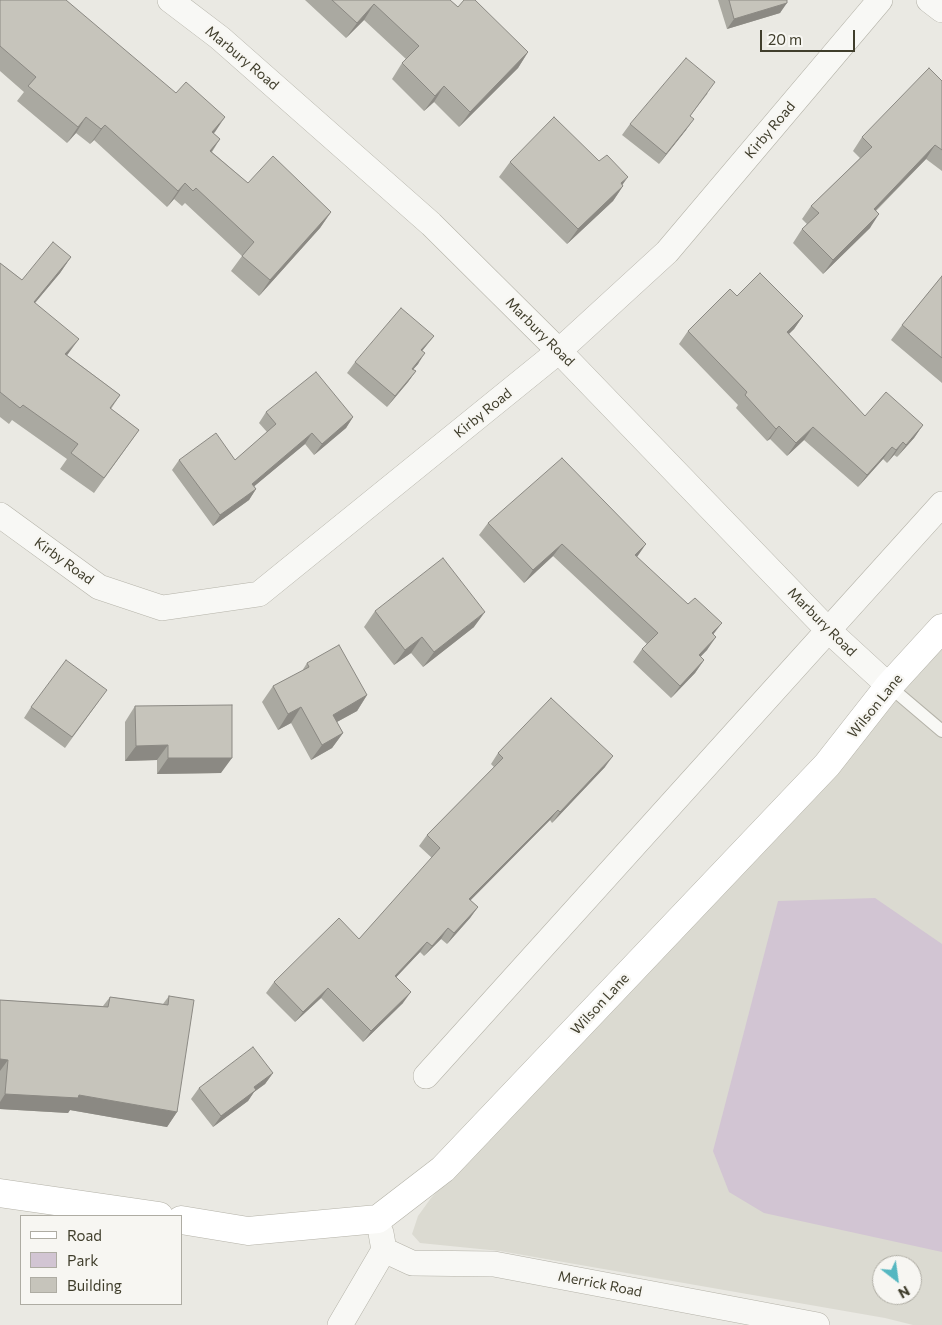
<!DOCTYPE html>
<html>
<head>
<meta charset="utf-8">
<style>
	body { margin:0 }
	#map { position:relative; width:942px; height:1325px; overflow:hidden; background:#eae9e3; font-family:Commissioner,sans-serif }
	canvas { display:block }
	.legend { position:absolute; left:20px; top:1215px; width:162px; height:90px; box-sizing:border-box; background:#f7f6f2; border:1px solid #aeaca3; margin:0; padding:6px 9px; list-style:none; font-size:15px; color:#403e2c }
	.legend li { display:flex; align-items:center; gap:10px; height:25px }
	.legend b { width:25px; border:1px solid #aeaca3 }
	.north { position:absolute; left:872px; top:1255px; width:50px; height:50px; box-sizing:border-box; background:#f7f6f2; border:1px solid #aeaca3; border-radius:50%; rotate:150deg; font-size:14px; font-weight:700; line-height:20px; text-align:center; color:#403e2c }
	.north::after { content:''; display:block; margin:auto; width:18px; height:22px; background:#55b7c1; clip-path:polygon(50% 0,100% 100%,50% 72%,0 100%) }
	.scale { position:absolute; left:760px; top:30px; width:95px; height:22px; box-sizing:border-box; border:2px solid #403e2c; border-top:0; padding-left:6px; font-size:15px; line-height:18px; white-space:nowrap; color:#403e2c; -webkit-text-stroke:4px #f7f6f2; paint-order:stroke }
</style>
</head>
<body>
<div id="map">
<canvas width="942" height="1325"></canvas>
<ul class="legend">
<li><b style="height:6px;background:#fff"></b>Road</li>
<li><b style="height:14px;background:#d2c5d3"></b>Park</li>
<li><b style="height:14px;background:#c6c4bb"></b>Building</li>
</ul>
<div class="north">N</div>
<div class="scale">20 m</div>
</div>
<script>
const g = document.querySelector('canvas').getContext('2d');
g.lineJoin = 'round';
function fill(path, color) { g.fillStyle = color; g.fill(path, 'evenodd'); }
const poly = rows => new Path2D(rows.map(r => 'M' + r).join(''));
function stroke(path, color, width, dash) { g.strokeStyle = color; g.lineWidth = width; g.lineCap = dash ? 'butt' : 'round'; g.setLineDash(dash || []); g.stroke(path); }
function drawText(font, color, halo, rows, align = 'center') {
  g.font = font + ' Commissioner,sans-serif'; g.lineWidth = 4.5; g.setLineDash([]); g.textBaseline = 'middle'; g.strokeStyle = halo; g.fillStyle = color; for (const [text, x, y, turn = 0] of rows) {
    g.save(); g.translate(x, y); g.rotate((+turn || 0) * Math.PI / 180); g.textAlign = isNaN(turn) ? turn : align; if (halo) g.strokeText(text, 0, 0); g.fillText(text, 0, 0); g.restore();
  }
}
const built = poly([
	[942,646,942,1325,913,1325,885,1318,500,1251,420,1243,412,1234,418,1216,431,1198],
	[882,1265,912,1265,912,1295,882,1295]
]);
const green = poly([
	[875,898,942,944,942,1252,764,1213,729,1192,713,1151,778,901]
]);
const lane = poly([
	[889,686,942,731]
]);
const street = poly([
	[170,0,220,38,431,224,559,351,828,630,889,686],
	[929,0,942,10],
	[0,515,99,587,162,608,259,594,559,351,667,252,880,0],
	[426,1076,942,504],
	[384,1250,412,1263,494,1264,817,1325],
	[340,1325,384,1250,381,1233]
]);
const secondary = poly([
	[0,1193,159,1216],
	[181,1220,248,1231,378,1219,443,1169,827,765,889,686,942,628]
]);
const wall = poly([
	[0,0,67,1,220,139,212,152,248,183,331,212,320,228,259,296,231,271,242,256,185,203,182,206,174,199,167,207,94,140,90,144,76,133,67,143,17,101,24,92,0,71],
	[305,0,450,0,458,7,528,52,518,68,459,127,434,102,424,111,392,79,402,63,406,59,364,20,346,38],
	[718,0,787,0,780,13,727,29],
	[942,81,942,171,926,159,876,211,870,228,823,274,793,243,802,229,807,224,802,219,811,206,860,158,853,151,862,137],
	[708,93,690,116,686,130,659,164,622,135,630,124],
	[510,162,622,185,623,186,613,201,567,244,499,177],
	[71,257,60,273,35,303,67,355,120,395,111,409,139,430,94,493,60,469,67,459,12,420,9,424,0,417,0,263,22,280],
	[942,276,942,383,891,340,902,325],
	[737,296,803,316,794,329,789,334,865,416,923,425,914,438,897,457,894,455,887,463,883,459,858,487,804,440,787,456,770,439,767,441,736,408,738,405,679,344,688,331],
	[434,336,422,351,418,364,413,369,416,371,408,382,387,407,347,373,355,362],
	[266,412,353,417,346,428,314,455,305,444,254,486,256,489,249,500,213,526,172,470,179,460,235,460,267,432,259,423],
	[488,523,637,557,713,635,707,650,700,656,704,660,695,673,671,698,633,662,642,649,647,644,553,556,524,583,479,535],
	[375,611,474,627,423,667,411,653,394,665,364,627],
	[307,663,367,695,357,711,337,722,343,733,332,748,311,760,291,723,278,730,262,702,273,686,302,671],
	[99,701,65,748,24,718,31,707],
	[135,706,221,773,157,774,157,760,125,761,125,722],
	[498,753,605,767,552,823,550,820,470,900,478,907,470,918,447,944,441,939,424,956,420,952,396,977,403,1003,363,1042,321,998,295,1022,266,993,274,982,359,939,432,858,419,846,427,835,494,767,491,764],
	[169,996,177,1112,167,1127,70,1110,68,1113,0,1109,0,1000,103,1006,110,997,163,1004],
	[273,1073,265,1084,254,1092,248,1101,213,1127,191,1099,199,1088]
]);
const shadedWall = poly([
	[787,3,780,13,727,29,734,19],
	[374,4,364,20,346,38,357,23],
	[528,52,518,68,459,127,470,112],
	[444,86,434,102,424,111,435,96],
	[86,117,76,133,67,143,78,127],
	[225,117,215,132,201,147,212,132],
	[694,119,686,130,659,164,666,154],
	[105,125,94,140,90,144,101,129],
	[220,139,209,155,210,151],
	[935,145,926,159,864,222,874,209],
	[628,177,618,191,623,186,613,201,567,244,578,229,621,183],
	[185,183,174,199,167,207,178,191],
	[331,212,320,228,259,296,270,280],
	[879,214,870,228,823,274,833,260],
	[71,257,60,273,23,317,34,302],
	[803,316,794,329,778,344,787,332],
	[434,336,414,361,421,350],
	[79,339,68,354,55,370,65,354],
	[425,353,418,364,405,379,412,369],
	[416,371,408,382,387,407,395,396],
	[353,417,346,428,314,455,322,444],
	[923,425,914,438,897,457,906,445],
	[779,426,770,439,767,441,776,429],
	[813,427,804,440,787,456,796,443],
	[312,433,305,444,245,494,252,484],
	[903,442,894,455,887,463,896,450],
	[892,447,883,459,858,487,867,475],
	[256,489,249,500,213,526,220,515],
	[562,544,553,556,524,583,533,570],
	[646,544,637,557,635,555],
	[485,612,474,627,423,667,434,652],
	[722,623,712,636,712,633],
	[422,637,411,653,394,665,405,650],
	[716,637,707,650,690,668,699,655],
	[704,660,695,673,671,698,680,686],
	[367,695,357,711,322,730,333,715],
	[301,707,291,723,278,730,288,714],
	[343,733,332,748,311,760,322,745],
	[168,745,157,760,125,761,136,746],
	[613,756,605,767,552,823,560,812],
	[168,758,232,758,221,773,157,774],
	[558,810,550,820,461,910,469,899],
	[478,907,470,918,447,944,454,933],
	[448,928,441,939,424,956,432,946],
	[427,942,420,952,387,987,395,976],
	[328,988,321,998,295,1022,303,1012],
	[411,992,403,1003,363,1042,371,1031],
	[0,1059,8,1060,0,1071],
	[273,1073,265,1084,254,1092,248,1101,213,1127,221,1116,254,1087],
	[5,1094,79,1095,177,1112,167,1127,70,1110,68,1113,0,1109,0,1102]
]);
const building = poly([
	[0,0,66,0,176,93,186,82,225,117,212,132,220,139,210,151,248,183,273,156,331,212,270,280,242,256,254,242,196,188,193,191,185,183,178,191,105,125,101,129,86,117,78,127,28,86,36,77,0,46,0,0],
	[332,0,450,0,458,7,464,0,475,0,528,52,470,112,444,86,435,96,402,63,419,46,374,4,357,23,332,0],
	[729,0,787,0,787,3,734,19,729,0],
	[686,58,715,82,690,116,694,119,666,154,630,124,686,58],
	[929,68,942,81,942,150,935,145,874,209,879,214,833,260,802,229,819,213,811,206,872,147,862,137,929,68],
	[554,117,599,161,607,155,628,177,621,183,623,186,578,229,510,162,554,117],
	[53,242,71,257,34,302,79,339,65,354,120,395,110,408,139,430,104,478,71,453,78,444,23,405,20,408,0,392,0,263,22,280,53,242],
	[760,273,803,316,787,332,865,416,886,392,923,425,906,445,903,442,896,450,892,447,867,475,813,427,796,443,779,426,776,429,745,395,747,392,688,331,730,289,737,296,760,273],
	[942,276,942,358,902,325,942,276],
	[401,308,434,336,421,350,425,353,412,369,416,371,395,396,355,362,401,308],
	[316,372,353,417,322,444,312,433,252,484,256,489,220,515,179,460,216,433,235,460,276,424,266,412,316,372],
	[562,458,646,544,635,555,688,604,695,598,722,623,712,633,716,637,699,655,704,660,680,686,642,649,658,633,562,544,533,570,488,523,562,458],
	[443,558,485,612,434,652,422,637,405,650,375,611,443,558],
	[339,645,367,695,333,715,343,733,322,745,301,707,288,714,273,686,309,667,307,663,339,645],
	[66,660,107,690,72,737,31,707,66,660],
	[551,698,613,756,560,812,558,810,469,899,478,907,454,933,448,928,432,946,427,942,395,976,411,992,371,1031,328,988,303,1012,274,982,339,918,359,939,440,848,427,835,503,758,498,753,551,698],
	[232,705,232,758,168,758,168,745,136,746,135,706,232,705],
	[169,996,194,1000,177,1112,79,1095,78,1098,5,1094,8,1060,0,1059,0,1000,108,1007,110,997,168,1005,169,996],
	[253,1047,273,1073,254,1087,256,1090,221,1116,199,1088,253,1047]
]);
const streetNames = [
	["Marbury Road",242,58,40],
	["Kirby Road",770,130,-50],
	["Marbury Road",540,332,45],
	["Kirby Road",483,413,-39],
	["Kirby Road",64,561,36],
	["Marbury Road",822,622,45],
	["Wilson Lane",875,706,-51],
	["Wilson Lane",600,1004,-47],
	["Merrick Road",600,1284,11]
];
fill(built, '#dbdad1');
fill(green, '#d2c5d3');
stroke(lane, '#b4b2a8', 14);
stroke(street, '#b4b2a8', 26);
stroke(secondary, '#b4b2a8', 29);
stroke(lane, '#f8f8f5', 12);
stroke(street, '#f8f8f5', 25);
stroke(secondary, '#fff', 28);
fill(wall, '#aaa9a1');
fill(shadedWall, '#8b8983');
fill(building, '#c6c4bb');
stroke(building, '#8b8983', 1);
drawText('14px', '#403e2c', '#f7f6f2', streetNames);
</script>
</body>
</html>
